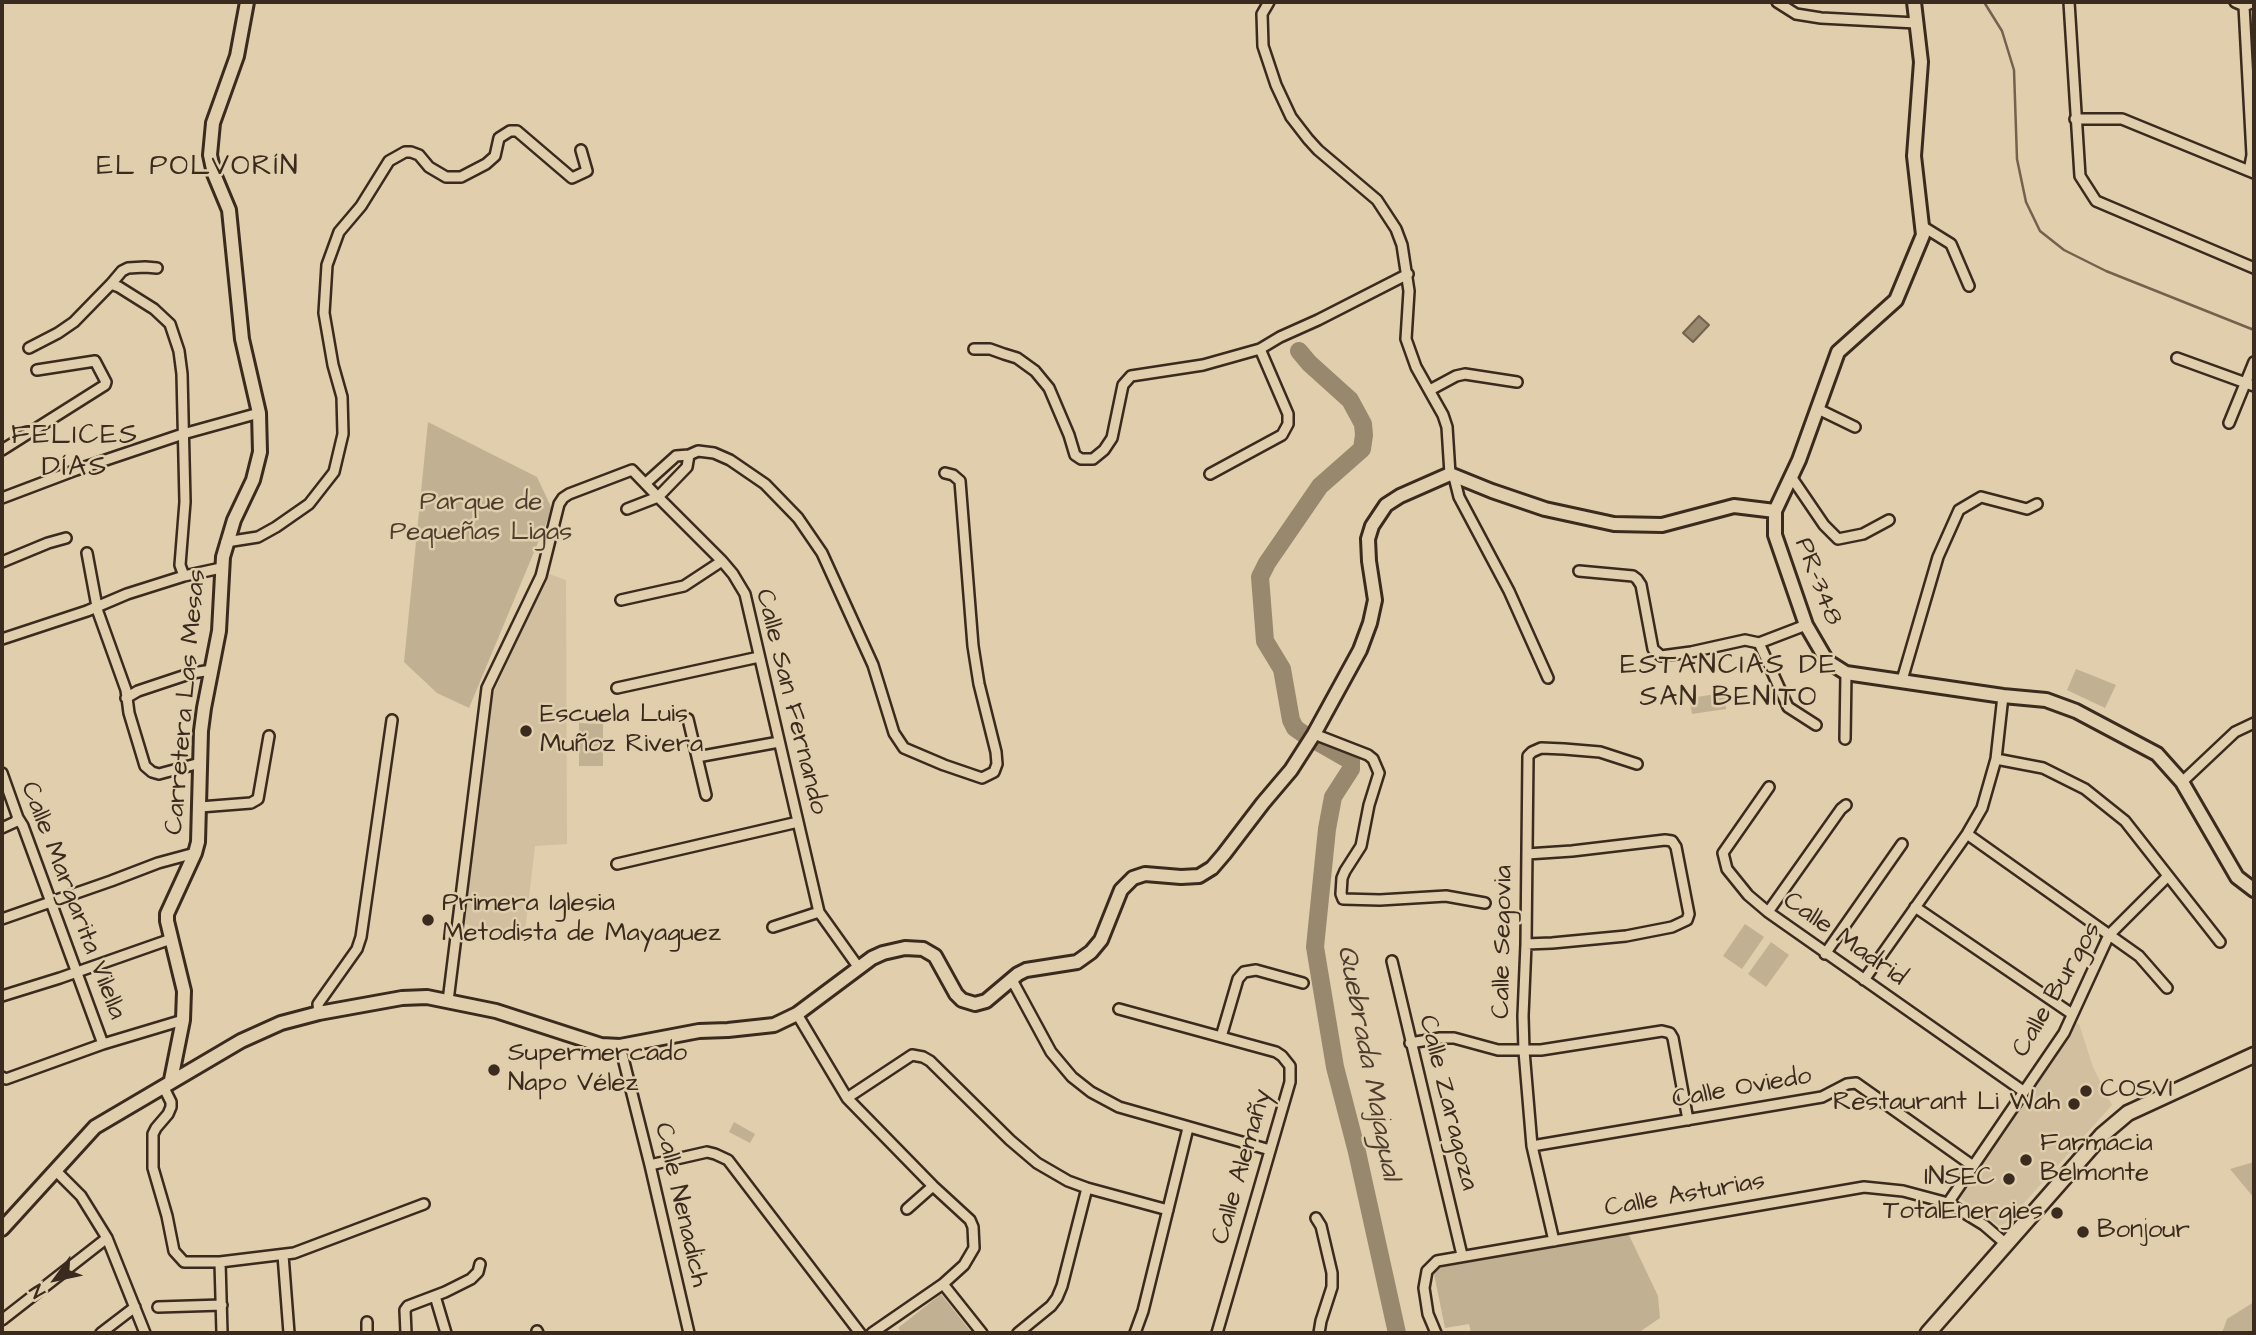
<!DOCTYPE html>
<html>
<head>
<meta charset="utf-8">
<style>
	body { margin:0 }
	#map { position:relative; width:2256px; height:1335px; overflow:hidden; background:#e0ceac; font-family:"Architects Daughter",sans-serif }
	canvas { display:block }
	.frame { position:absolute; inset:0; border:4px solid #3b2a1e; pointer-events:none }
	.north { position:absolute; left:21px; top:1244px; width:70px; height:70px; -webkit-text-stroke:5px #e0ceac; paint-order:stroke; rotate:237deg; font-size:19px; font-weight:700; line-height:28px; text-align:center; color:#3b2a1e }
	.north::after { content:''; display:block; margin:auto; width:24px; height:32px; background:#3b2a1e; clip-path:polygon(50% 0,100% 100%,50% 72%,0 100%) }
</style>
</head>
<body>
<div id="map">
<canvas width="2256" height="1335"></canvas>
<div class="frame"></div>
<div class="north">N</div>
</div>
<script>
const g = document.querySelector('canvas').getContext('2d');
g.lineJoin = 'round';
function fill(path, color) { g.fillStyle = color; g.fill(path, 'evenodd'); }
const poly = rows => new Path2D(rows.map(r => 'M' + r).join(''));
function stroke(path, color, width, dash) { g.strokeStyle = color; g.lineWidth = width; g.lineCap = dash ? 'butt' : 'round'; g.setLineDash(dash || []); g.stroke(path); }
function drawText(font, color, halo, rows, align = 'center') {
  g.font = font + ' "Architects Daughter",sans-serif'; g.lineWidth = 5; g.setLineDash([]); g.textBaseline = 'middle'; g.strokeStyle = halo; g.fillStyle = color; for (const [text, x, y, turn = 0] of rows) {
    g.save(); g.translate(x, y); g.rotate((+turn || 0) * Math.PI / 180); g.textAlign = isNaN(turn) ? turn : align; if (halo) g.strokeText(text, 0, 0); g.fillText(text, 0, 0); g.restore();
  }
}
const built = poly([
	[546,573,566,580,567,844,535,846,524,940,465,924,490,700,543,585],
	[2076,1023,2079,1024,2093,1067,2112,1105,2006,1223,1999,1226,1960,1198,1960,1194,2054,1059]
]);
const green = poly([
	[428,422,537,477,552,509,469,708,437,693,404,662],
	[2076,669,2116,685,2105,708,2067,690],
	[1724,693,1726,709,1692,714,1689,698],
	[579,723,603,724,603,766,579,766],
	[1745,924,1764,937,1742,969,1723,956],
	[1771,942,1789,955,1766,987,1748,974],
	[734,1122,755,1134,750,1143,729,1132],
	[2254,1162,2254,1198,2230,1169],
	[1628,1233,1658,1296,1660,1318,1638,1333,1471,1333,1469,1324,1445,1328,1433,1269],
	[941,1294,972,1333,902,1333,898,1328],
	[2254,1302,2254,1333,2222,1333,2227,1319]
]);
const water = poly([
	[1699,316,1709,325,1693,342,1683,333,1699,316]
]);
const stream = poly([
	[1984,2,2002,31,2014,70,2017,159,2026,202,2040,231,2064,250,2106,271,2254,330]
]);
const river = poly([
	[1299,351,1309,363,1350,400,1363,424,1364,435,1362,449,1320,486,1267,563,1260,577,1265,641,1282,669,1291,720,1295,728,1305,735],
	[1316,741,1351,761,1351,769,1333,797,1327,829,1315,947,1335,1067,1357,1152,1397,1333]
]);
const street = poly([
	[1269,2,1262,14,1263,46,1276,85,1291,117,1308,139,1318,150,1377,200,1396,229,1402,245,1409,291,1406,339,1416,367,1443,415,1447,427,1450,474],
	[1777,2,1796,14,1821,18,1916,23],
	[2069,2,2080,176,2096,201,2254,268],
	[2235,2,2244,6,2254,2],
	[2244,6,2252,155,2249,171],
	[2075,119,2122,119,2254,173],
	[1922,226,1951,244,1969,286],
	[111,284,122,271,128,268,145,267,157,268],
	[29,348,58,333,74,322,111,284,119,287,154,309,170,324,179,351,182,374,185,502,180,565,184,576],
	[974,349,990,349,1004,354,1017,358,1035,371,1049,388,1069,435,1075,455,1081,459,1093,459,1104,450,1112,438,1123,385,1131,376,1203,365,1260,349,1280,337,1318,320,1408,274],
	[2177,358,2254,386],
	[1430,390,1456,376,1465,374,1517,382],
	[1818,409,1855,427],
	[2229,423,2254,362],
	[2,450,105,385,106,382,95,361,37,370],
	[1210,474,1282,435,1288,424,1288,414,1260,349],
	[1454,477,1459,497,1509,591,1548,678],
	[1792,478,1824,525,1838,539,1863,534,1889,520],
	[646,483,676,456,689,455,698,451,714,453,730,460,765,484,798,518,822,553,873,665,894,733,904,748,944,765,982,778,994,772,997,764,996,752,979,684,973,646,960,481,953,475,945,473],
	[2,498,76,470,183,434,259,413],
	[627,509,658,497,722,561,733,574,745,594,819,912,859,968],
	[226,542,258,537,276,527,309,504,334,472,343,434,342,397,333,365,324,313,327,265,339,232,361,206,389,161,405,152,411,152,419,155,429,167,446,177,461,177,486,164,495,156,499,138,510,131,517,131,572,178,587,171,581,150],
	[87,553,98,612,126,690,129,713,145,766,152,772,159,774,200,763],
	[2,562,48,543,66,538],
	[1579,571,1633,576,1637,579,1641,585,1653,649,1661,656,1691,652,1745,640,1759,643,1788,707,1816,725],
	[621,600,684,586,722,561],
	[2,639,87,611,127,594,184,576,221,568],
	[1759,643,1806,625],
	[1902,680,1938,557,1959,510,1981,497,2027,509,2037,504],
	[617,688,759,657],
	[126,698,138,691,192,673,212,670],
	[688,719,706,795],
	[1314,734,1368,755,1373,759,1379,773,1369,805,1361,846,1345,871,1342,878,1341,894,1343,899,1380,900,1446,896,1485,903],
	[1845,739,1846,673],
	[697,757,779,742],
	[1996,759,2043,768,2085,789,2125,821,2220,942],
	[2,773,18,818,23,826,103,1044],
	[2182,782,2235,732,2254,723],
	[1769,787,1723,853,1727,869,1748,895,1768,912,2023,1091],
	[200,807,251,803,258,799,269,736],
	[2,828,15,822,18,818],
	[1967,834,2139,956,2167,988],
	[617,864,798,822],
	[1915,907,2072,1014],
	[1768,912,1841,809,1846,805],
	[2,919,111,881,158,863,195,853],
	[773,927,819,912],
	[1526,944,1552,943,1626,936,1672,927,1687,920,1689,914,1676,847,1672,841,1665,840,1572,851,1527,854],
	[1825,954,1902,844],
	[1392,961,1462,1255],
	[1012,980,1051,1052,1072,1077,1091,1092,1119,1107,1270,1150],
	[1864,980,1967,834,1982,808,1996,759,2003,696],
	[2,996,60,978,171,939],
	[448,1001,487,688,541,576,559,504,563,498,569,494,632,470,658,497,687,467,689,455],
	[1119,1009,1276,1052,1282,1056,1290,1066,1290,1082,1217,1333],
	[319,1013,318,1004,357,949,361,937,392,720],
	[797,1014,847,1098,933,1186,970,1220,973,1227,974,1248,964,1265,943,1284,872,1333],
	[1221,1037,1238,979,1244,972,1256,970,1303,983],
	[1410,1043,1440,1038,1454,1038,1498,1050,1541,1050,1662,1031,1670,1033,1673,1038,1688,1120],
	[620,1046,650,1165,689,1333],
	[2,1077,6,1079,103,1044,183,1020],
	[163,1086,171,1102,171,1107,168,1114,156,1128,153,1134,153,1168,167,1216,174,1251,184,1262,220,1262,294,1253,424,1204],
	[847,1098,912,1055,923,1057,930,1061,1010,1140,1037,1163,1068,1181,1087,1188,1168,1210],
	[1532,1146,1822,1097,1847,1084,1856,1083,1973,1166],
	[650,1165,707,1152,715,1154,728,1160,860,1333],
	[55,1170,81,1196,107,1238,145,1333],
	[1948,1203,2064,1033,2109,935,2168,876],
	[907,1209,933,1186],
	[1316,1218,1321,1226,1332,1273,1332,1287,1321,1321,1319,1333],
	[1554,1241,1532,1146,1524,1051,1523,1016,1526,944,1528,756,1532,752,1541,748,1564,749,1600,752,1637,764],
	[283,1255,289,1333],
	[220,1262,222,1333],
	[943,1284,982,1333],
	[435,1296,446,1333],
	[158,1307,222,1305],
	[2,1320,107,1238],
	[367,1322,367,1333],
	[537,1331,538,1333],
	[101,1333,135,1307],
	[406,1333,405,1310,408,1306,445,1292,471,1279,478,1272,480,1264],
	[1018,1333,1051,1306,1057,1298,1062,1286,1087,1188],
	[1135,1333,1143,1311,1188,1128],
	[1436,1333,1428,1314,1424,1288,1427,1271,1437,1261,1864,1187,1903,1191,1948,1203,1984,1225,2006,1244]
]);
const secondary = poly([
	[1914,2,1921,62,1914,156,1923,235,1896,300,1838,352,1799,460,1775,511,1775,535,1806,625,1827,661,1846,673,2003,696,2046,700,2076,711,2157,754,2182,782,2237,877,2254,890],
	[171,1080,183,1020,184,991,167,921,167,914,195,853,198,842,201,731,204,708,219,631,223,557,234,520,253,480,260,452,259,413,242,339,229,210,214,174,210,155,213,123,237,56,247,2],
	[2,1229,95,1127,241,1041,281,1023,319,1013,402,998,427,997,496,1011,601,1045,620,1046,699,1031,728,1030,774,1025,797,1014,872,958,883,953,905,948,923,949,935,956,956,994,962,1000,975,1004,986,1001,1018,974,1026,970,1077,962,1091,952,1101,940,1121,890,1133,878,1145,874,1181,877,1199,876,1212,868,1224,854,1263,803,1291,770,1314,734,1360,650,1370,623,1375,600,1369,561,1368,539,1372,526,1386,505,1400,496,1450,474,1492,491,1545,509,1614,524,1662,525,1734,506,1775,511]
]);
const primary = poly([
	[1928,1333,2102,1135,2128,1113,2254,1055]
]);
const markers = [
	[526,731,7,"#3b2a1e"],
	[428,920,7,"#3b2a1e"],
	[494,1070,7,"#3b2a1e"],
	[2086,1091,7,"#3b2a1e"],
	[2074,1104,7,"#3b2a1e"],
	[2026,1160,7,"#3b2a1e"],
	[2009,1179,7,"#3b2a1e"],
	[2057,1213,7,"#3b2a1e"],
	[2083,1232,7,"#3b2a1e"]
];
const parkNames = [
	["Parque de",481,504],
	["Pequeñas Ligas",481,534]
];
const streetNames = [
	["PR-348",1817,582,69],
	["Carretera Las Mesas",187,702,-85],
	["Calle San Fernando",790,702,76],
	["Calle Margarita Vilella",72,901,69],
	["Calle Madrid",1844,940,35],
	["Calle Segovia",1504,942,-89],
	["Calle Burgos",2058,990,-60],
	["Calle Oviedo",1742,1089,-10],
	["Calle Zaragoza",1447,1103,76],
	["Calle Alemañy",1243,1167,-74],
	["Calle Asturias",1685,1196,-10],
	["Calle Nenadich",680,1205,77]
];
const poiNames = [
	["Escuela Luis",540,716],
	["Muñoz Rivera",540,746],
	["Primera Iglesia",442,905],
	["Metodista de Mayaguez",442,935],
	["Supermercado",508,1055],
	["Napo Vélez",508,1085],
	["COSVI",2100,1091],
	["Restaurant Li Wah",2060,1104,"right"],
	["Farmacia",2040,1145],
	["Belmonte",2040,1175],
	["INSEC",1995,1179,"right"],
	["TotalEnergies",2043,1213,"right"],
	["Bonjour",2097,1232]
];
const neighbourhoodNames = [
	["EL POLVORÍN",198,168],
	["FELICES",75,437],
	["DÍAS",75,469],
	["ESTANCIAS DE",1729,667],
	["SAN BENITO",1729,699]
];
const waterNames = [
	["Quebrada Majagual",1367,1063,79]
];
fill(built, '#d1bf9f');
fill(green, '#c2b092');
fill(water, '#98886e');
stroke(water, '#73624e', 2);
stroke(stream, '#73624e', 2.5);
stroke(river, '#98886e', 18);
stroke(street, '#3b2a1e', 14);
stroke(secondary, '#3b2a1e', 18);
stroke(primary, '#3b2a1e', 19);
stroke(street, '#e0ceac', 9);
stroke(secondary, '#e0ceac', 12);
stroke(primary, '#e0ceac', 14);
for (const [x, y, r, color] of markers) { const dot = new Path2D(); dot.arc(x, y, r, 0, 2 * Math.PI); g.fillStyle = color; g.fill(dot); stroke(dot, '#e0ceac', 2.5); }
drawText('26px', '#4f3e2f', '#e0ceac', parkNames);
drawText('26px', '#3b2a1e', '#e0ceac', streetNames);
drawText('26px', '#3b2a1e', '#e0ceac', poiNames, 'left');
g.letterSpacing = '2px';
drawText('28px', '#3b2a1e', '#e0ceac', neighbourhoodNames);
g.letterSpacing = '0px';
drawText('italic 28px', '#4e3d2e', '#e0ceac', waterNames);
</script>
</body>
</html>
